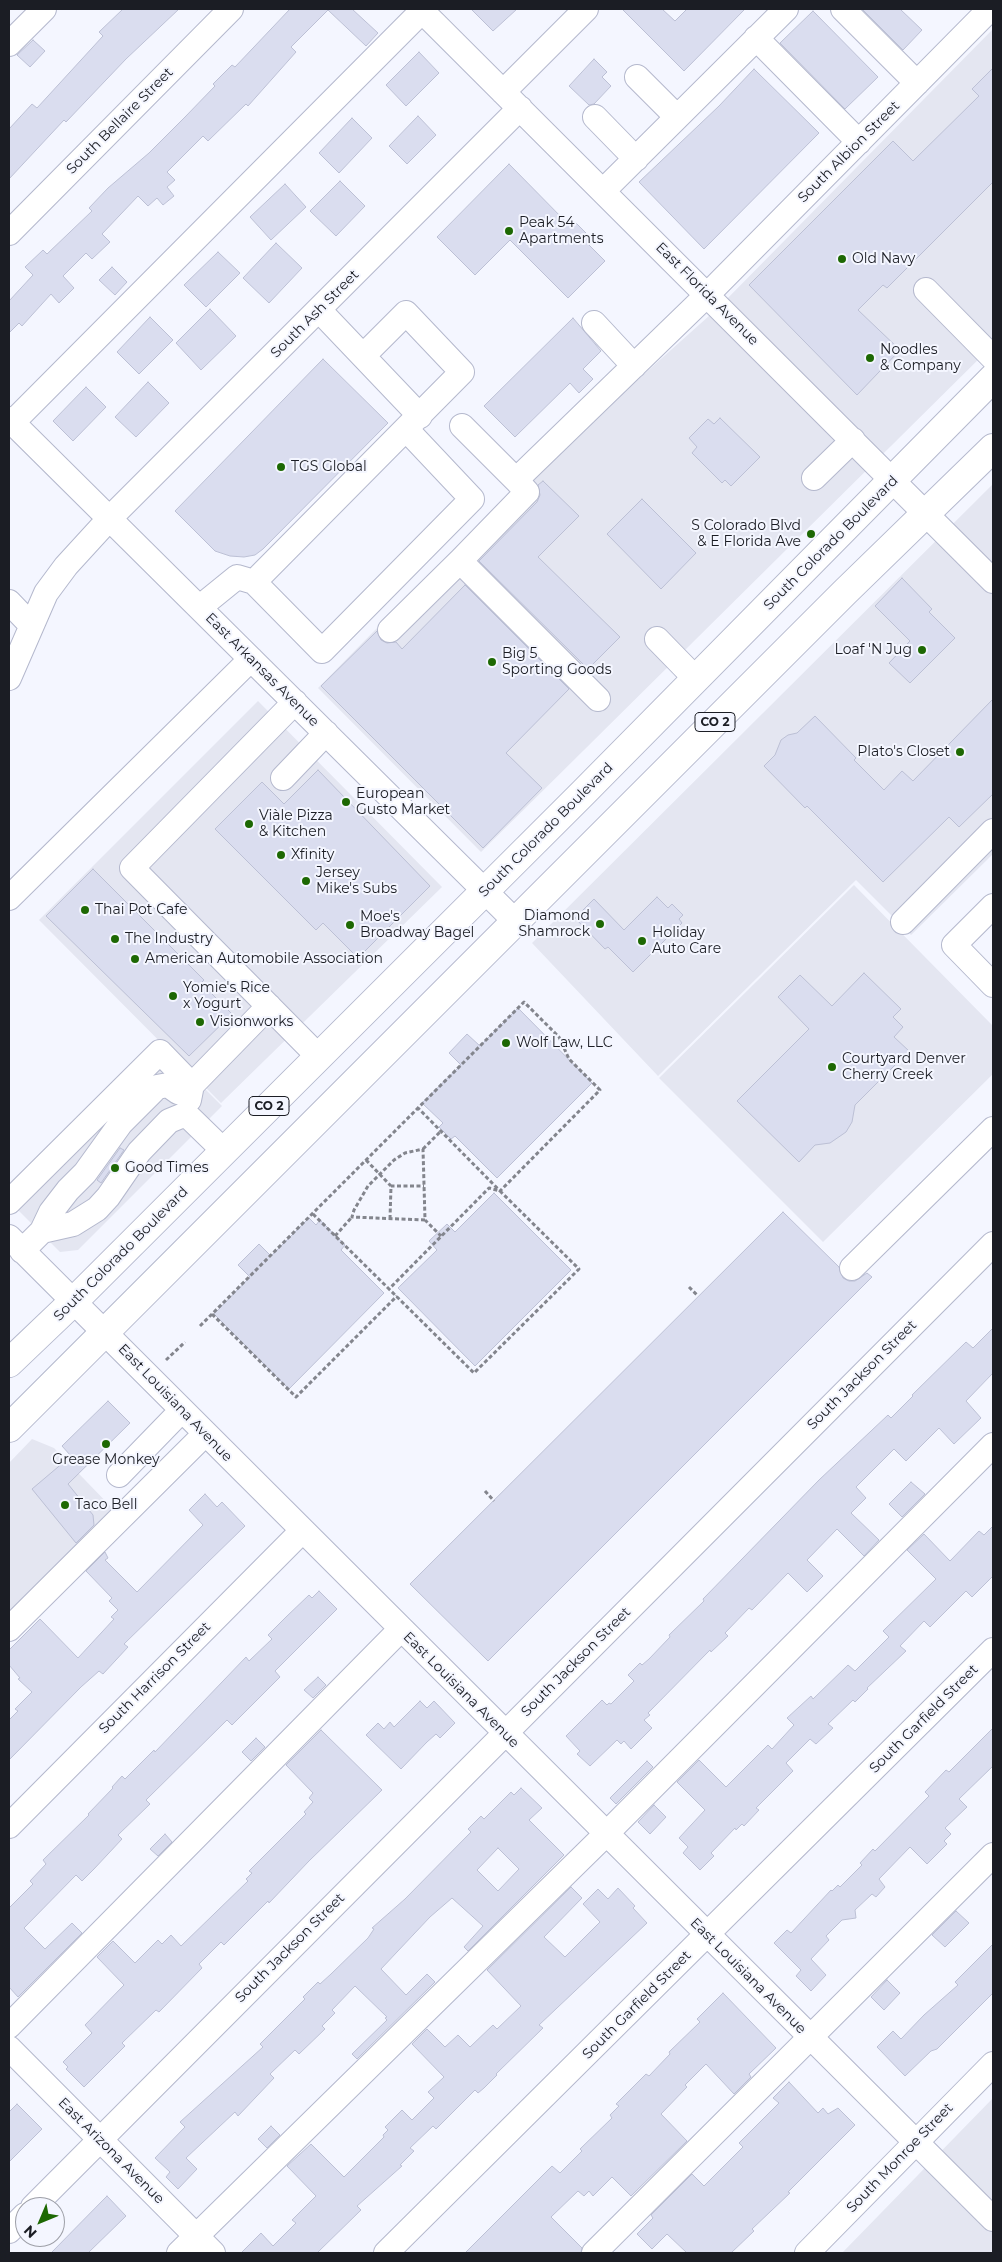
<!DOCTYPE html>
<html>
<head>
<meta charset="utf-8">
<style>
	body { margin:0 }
	#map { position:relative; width:1002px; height:2262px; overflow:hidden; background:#f4f6ff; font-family:Montserrat,sans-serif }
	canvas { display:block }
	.frame { position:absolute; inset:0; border:10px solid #1b1d24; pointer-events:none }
	.north { position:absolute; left:15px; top:2197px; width:50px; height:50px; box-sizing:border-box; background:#f4f6ff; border:1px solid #9d9fa7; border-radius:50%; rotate:225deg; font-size:14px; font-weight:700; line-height:20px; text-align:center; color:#1b1d24 }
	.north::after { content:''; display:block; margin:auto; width:18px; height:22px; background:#1d6803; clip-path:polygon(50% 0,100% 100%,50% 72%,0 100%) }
</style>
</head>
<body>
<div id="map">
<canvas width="1002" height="2262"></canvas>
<div class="frame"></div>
<div class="north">N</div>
</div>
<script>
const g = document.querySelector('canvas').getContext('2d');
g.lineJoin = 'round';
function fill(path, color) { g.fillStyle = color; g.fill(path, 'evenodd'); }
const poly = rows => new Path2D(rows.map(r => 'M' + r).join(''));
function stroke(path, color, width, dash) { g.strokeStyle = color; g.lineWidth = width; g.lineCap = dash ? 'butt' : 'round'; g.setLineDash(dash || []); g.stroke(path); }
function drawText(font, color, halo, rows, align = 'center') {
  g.font = font + ' Montserrat,sans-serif'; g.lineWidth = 4; g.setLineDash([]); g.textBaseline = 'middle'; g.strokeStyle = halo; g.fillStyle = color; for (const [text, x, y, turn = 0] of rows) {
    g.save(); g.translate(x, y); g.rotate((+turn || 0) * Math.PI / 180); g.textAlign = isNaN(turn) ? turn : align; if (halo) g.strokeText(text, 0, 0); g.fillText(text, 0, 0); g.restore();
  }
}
const built = poly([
	[993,29,993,345,481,852,318,688,501,502,719,307],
	[993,484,993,854,911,935,856,880,658,1076,532,943],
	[258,701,442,887,221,1103,39,920],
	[854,885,993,1026,993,1074,823,1242,659,1078],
	[156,1040,222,1106,78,1250,60,1252,9,1201,9,1188],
	[32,1439,54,1448,117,1513,9,1620,9,1463],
	[993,2098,993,2253,842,2253]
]);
const building = poly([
	[123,9,179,9,126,59,66,122,64,120,9,179,9,129,32,104,37,108,103,36,99,32,123,9],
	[290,9,352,9,378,33,366,46,328,10,291,47,296,52,248,106,246,104,208,141,203,136,167,172,175,180,167,187,174,196,163,205,157,198,148,206,138,196,102,234,110,242,92,259,86,253,63,276,74,288,59,303,51,294,22,326,19,323,9,333,9,301,33,275,25,267,43,250,47,254,92,211,89,208,108,188,149,153,185,117,215,86,213,84,232,65,235,67,290,9],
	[471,9,517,9,493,31,471,9],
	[622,9,662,9,675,21,687,9,745,9,684,71,622,9],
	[862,9,900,9,922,30,903,50,862,9],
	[813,11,878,77,845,109,780,43,813,11],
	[33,40,45,51,30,67,17,55,33,40],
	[419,52,439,73,406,106,386,85,419,52],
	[594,59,607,72,602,77,611,86,594,104,589,105,569,86,594,59],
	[993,68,993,182,887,288,883,285,858,310,900,350,857,395,749,285,893,141,913,161,979,96,972,89,993,68],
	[754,69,819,133,704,249,639,182,719,106,754,69],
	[418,116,436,135,407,164,389,146,418,116],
	[352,118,372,138,339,173,319,153,352,118],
	[509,164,570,226,575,222,591,238,587,243,605,261,568,298,510,240,475,275,437,237,509,164],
	[340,181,365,206,336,236,310,211,340,181],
	[285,184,306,207,271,240,250,217,285,184],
	[276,243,302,268,269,303,243,278,276,243],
	[218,252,240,273,206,307,184,285,218,252],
	[112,267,127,282,115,295,99,280,112,267],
	[210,309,236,336,201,370,176,343,210,309],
	[150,317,173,340,139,374,117,352,150,317],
	[573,318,601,351,583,369,593,379,579,393,570,383,515,437,484,406,573,318],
	[323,359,388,423,263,549,255,555,244,557,230,556,215,551,175,511,323,359],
	[148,382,169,403,136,437,115,417,148,382],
	[86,387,106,407,73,441,53,421,86,387],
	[720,418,760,457,731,486,725,480,722,483,692,453,697,447,689,438,708,419,714,424,720,418],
	[543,481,579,516,538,557,620,637,588,669,479,561,537,502,540,495,538,485,543,481],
	[642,499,696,553,661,589,607,534,642,499],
	[902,578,932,609,929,612,955,638,910,683,889,663,910,641,875,606,902,578],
	[465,585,569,689,506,753,542,788,483,848,321,686,377,631,381,640,387,643,396,642,402,649,465,585],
	[993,699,993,794,959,827,949,817,883,882,807,806,805,808,764,766,775,755,781,740,788,735,797,733,815,716,856,758,854,760,884,790,902,771,913,781,993,699],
	[318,770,430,886,358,958,323,923,316,930,215,829,262,782,284,804,318,770],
	[93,869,204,980,201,983,232,1014,189,1056,46,916,93,869],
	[657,897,668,908,672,904,683,915,679,919,682,923,633,972,608,947,605,949,575,918,594,899,624,930,657,897],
	[864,973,901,1009,893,1017,903,1027,894,1037,909,1051,855,1105,852,1122,846,1132,830,1143,815,1145,799,1162,737,1101,809,1029,778,997,800,975,832,1006,864,973],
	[518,1008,592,1083,497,1178,455,1136,451,1139,439,1127,443,1123,422,1103,461,1065,449,1053,467,1034,480,1046,518,1008],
	[120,1148,124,1150,101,1183,97,1180,120,1148],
	[494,1193,571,1270,475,1366,398,1288,437,1250,429,1241,447,1224,455,1232,494,1193],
	[783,1212,839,1267,843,1278,849,1281,855,1281,867,1273,872,1277,488,1661,410,1584,783,1212],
	[309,1218,316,1225,320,1220,345,1245,341,1250,384,1293,289,1389,214,1314,250,1277,238,1265,259,1244,271,1256,309,1218],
	[993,1328,993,1373,966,1401,981,1418,954,1444,939,1428,906,1461,894,1449,856,1487,866,1498,851,1513,879,1540,864,1556,837,1529,807,1560,823,1576,807,1592,788,1573,752,1610,749,1608,725,1633,728,1636,711,1652,710,1650,648,1713,650,1715,644,1720,652,1728,631,1749,624,1741,621,1744,617,1740,590,1766,577,1754,580,1751,566,1736,602,1700,607,1705,609,1703,611,1704,634,1681,628,1675,640,1663,642,1665,649,1659,670,1637,669,1635,704,1601,703,1599,819,1480,888,1415,891,1418,913,1396,912,1395,966,1342,973,1348,993,1328],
	[108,1401,130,1423,68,1484,93,1515,94,1525,76,1543,32,1489,71,1456,62,1446,108,1401],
	[911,1482,925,1494,902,1517,889,1504,911,1482],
	[205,1494,217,1507,222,1502,245,1526,124,1644,128,1647,103,1674,99,1671,81,1687,9,1760,9,1720,18,1711,15,1709,32,1692,18,1679,20,1678,9,1665,9,1650,40,1619,78,1658,114,1619,111,1617,118,1610,109,1601,112,1598,86,1571,105,1552,108,1558,105,1560,137,1592,203,1525,189,1510,205,1494],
	[993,1526,993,1576,972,1597,966,1591,930,1627,924,1621,900,1646,906,1651,867,1688,868,1689,855,1702,853,1700,828,1724,833,1728,816,1744,810,1739,786,1763,793,1771,756,1808,759,1810,744,1826,742,1824,736,1830,735,1828,711,1853,714,1856,700,1870,683,1853,688,1847,679,1838,705,1810,677,1782,699,1760,726,1787,768,1745,772,1749,794,1725,787,1718,811,1696,813,1699,848,1665,855,1671,889,1637,883,1631,936,1579,907,1550,924,1534,950,1561,979,1531,984,1535,993,1526],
	[319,1591,337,1609,275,1671,280,1677,232,1725,227,1720,146,1800,150,1804,118,1835,122,1839,94,1869,82,1881,76,1875,24,1928,45,1949,72,1923,82,1933,18,1997,9,1987,9,1908,33,1884,30,1881,46,1864,43,1860,89,1815,88,1814,113,1788,112,1787,122,1776,125,1779,154,1750,155,1752,246,1657,249,1661,272,1639,268,1635,286,1617,309,1595,312,1598,319,1591],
	[318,1677,326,1685,313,1698,304,1690,318,1677],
	[420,1701,427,1708,434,1701,455,1723,440,1738,436,1734,427,1742,401,1769,366,1735,378,1723,384,1729,390,1722,394,1727,420,1701],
	[993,1728,993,1766,959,1799,967,1807,945,1828,951,1834,944,1841,947,1844,927,1864,910,1847,879,1879,885,1887,876,1897,872,1894,855,1910,856,1918,842,1920,826,1936,829,1940,811,1959,826,1975,811,1991,796,1976,801,1970,774,1943,787,1930,791,1933,831,1890,832,1891,838,1885,840,1887,862,1865,860,1863,873,1849,875,1851,929,1796,925,1792,946,1770,949,1772,993,1728],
	[321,1730,382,1790,309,1861,269,1903,268,1901,224,1945,221,1942,199,1964,202,1968,159,2012,156,2010,122,2043,125,2046,84,2087,66,2069,68,2067,63,2062,92,2033,85,2025,124,1985,97,1957,113,1941,135,1963,158,1940,162,1944,171,1935,181,1946,248,1881,246,1879,252,1873,249,1871,306,1814,304,1812,313,1802,309,1798,313,1793,286,1765,321,1730],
	[256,1738,265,1747,251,1761,242,1752,256,1738],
	[647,1761,653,1767,616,1804,610,1798,647,1761],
	[521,1788,542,1808,529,1820,564,1855,468,1951,464,1947,483,1926,452,1898,430,1917,381,1969,406,1995,427,1974,435,1982,357,2059,352,2054,387,2020,385,2018,387,2017,355,1986,332,2010,335,2013,322,2026,325,2029,299,2054,295,2050,270,2074,274,2078,238,2116,235,2112,186,2158,197,2169,178,2189,166,2177,170,2172,155,2158,185,2127,180,2122,263,2047,260,2044,305,1999,303,1997,318,1982,320,1984,331,1974,368,1938,374,1929,372,1928,405,1899,471,1832,468,1829,481,1816,484,1819,511,1792,514,1795,521,1788],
	[498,1848,519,1869,498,1891,477,1870,498,1848],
	[654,1805,666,1817,650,1834,638,1822,654,1805],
	[165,1834,172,1842,158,1856,150,1849,165,1834],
	[571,1887,582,1898,544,1937,565,1957,600,1922,583,1904,598,1889,608,1899,618,1888,635,1906,633,1908,647,1923,539,2025,543,2028,496,2074,497,2075,484,2088,478,2093,475,2090,436,2129,433,2126,410,2148,414,2151,400,2165,402,2166,357,2206,361,2210,317,2253,241,2253,261,2233,273,2246,296,2223,292,2220,316,2196,287,2166,311,2144,344,2177,384,2137,383,2135,388,2130,385,2127,402,2110,412,2120,434,2098,428,2092,444,2077,412,2044,427,2029,445,2047,458,2035,470,2047,493,2025,497,2029,521,2006,487,1970,571,1887],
	[956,1911,969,1923,945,1947,932,1935,956,1911],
	[993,1944,993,1993,937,2049,931,2051,905,2076,877,2047,893,2031,901,2039,924,2015,958,1985,955,1982,993,1944],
	[887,1980,900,1993,884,2010,871,1997,887,1980],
	[723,1993,776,2048,749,2074,751,2077,734,2094,706,2064,685,2085,687,2087,661,2114,687,2141,631,2196,612,2177,593,2196,589,2191,584,2196,578,2191,551,2217,582,2248,581,2253,465,2253,552,2166,560,2173,582,2151,580,2149,612,2118,610,2115,619,2106,616,2104,646,2074,649,2076,670,2054,669,2052,700,2022,697,2019,723,1993],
	[789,2082,818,2113,823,2108,828,2114,838,2108,855,2125,788,2192,790,2193,752,2229,754,2231,731,2253,687,2253,667,2234,652,2249,637,2234,653,2218,651,2215,692,2174,704,2186,743,2147,739,2143,779,2103,773,2098,789,2082],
	[17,2104,42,2129,9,2162,9,2112,17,2104],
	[271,2126,280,2135,267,2148,258,2139,271,2126],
	[107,2196,126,2216,88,2253,51,2253,107,2196]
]);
const path = poly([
	[423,1149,441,1131],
	[366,1160,391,1186],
	[313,1214,389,1289,489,1188,500,1191,579,1269,474,1373,389,1289],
	[390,1219,391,1186,424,1186],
	[425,1220,352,1217,354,1210,368,1186,394,1160,405,1153,423,1149,425,1220,441,1236],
	[335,1236,352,1217],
	[689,1287,698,1296],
	[212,1314,296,1397,397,1296],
	[200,1326,524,1002,559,1037,569,1059,600,1090,500,1191,418,1108],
	[166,1360,185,1342],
	[485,1491,494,1501]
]);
const minor = poly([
	[420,9,993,581],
	[843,9,917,83],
	[756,38,859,142],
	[9,44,44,9],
	[637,77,677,117],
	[503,92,586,9],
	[595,117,636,159],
	[603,191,786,9],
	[9,233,231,9],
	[926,290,993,358],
	[319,310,420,416],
	[594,323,634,366],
	[9,419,515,921],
	[12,423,422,11],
	[462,426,516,480,707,295,990,9],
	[814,478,853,440],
	[460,561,527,492,516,480],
	[254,582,462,372,406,313,363,356],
	[9,602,31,625],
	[200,607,237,577,254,582,322,651,472,499,406,429],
	[390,630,460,561,598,699],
	[657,639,696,679],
	[9,678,46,593,66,566,109,519,520,108],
	[295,702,132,868,319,1057],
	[283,778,326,733],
	[9,898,251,659],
	[993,906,954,945,993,985],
	[903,922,993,831],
	[189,1100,192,1085,269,1006],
	[186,1114,224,1151],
	[9,1202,160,1052,192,1085],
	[42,1231,73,1224,97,1209,108,1197,139,1152,169,1121,186,1114],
	[9,1237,993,2219],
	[22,1251,42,1231,51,1212,68,1190,85,1173,121,1123,157,1087,168,1085,178,1092,190,1095],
	[852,1268,993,1129],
	[119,1475,182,1410],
	[9,1629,205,1434],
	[9,1826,302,1531],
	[9,2026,401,1629],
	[9,2048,213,2253],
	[33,2207,993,1244],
	[9,2231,25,2215],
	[179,2253,606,1834,993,1445],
	[386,2253,993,1650],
	[594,2253,993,1855],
	[807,2253,993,2064]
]);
const major = poly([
	[9,1363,74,1301,583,793,993,378],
	[9,1428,845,592,993,448]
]);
const markers = [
	[509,231,5,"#1d6803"],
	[842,259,5,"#1d6803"],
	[870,358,5,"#1d6803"],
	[281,467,5,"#1d6803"],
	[811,534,5,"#1d6803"],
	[922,650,5,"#1d6803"],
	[492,662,5,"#1d6803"],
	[960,752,5,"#1d6803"],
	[346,802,5,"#1d6803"],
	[249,824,5,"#1d6803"],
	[281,855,5,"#1d6803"],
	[306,881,5,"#1d6803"],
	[85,910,5,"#1d6803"],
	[600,924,5,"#1d6803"],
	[350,925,5,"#1d6803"],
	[115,939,5,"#1d6803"],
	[642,941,5,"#1d6803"],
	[135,959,5,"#1d6803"],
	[173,996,5,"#1d6803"],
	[200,1022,5,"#1d6803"],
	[506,1043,5,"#1d6803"],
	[832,1067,5,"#1d6803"],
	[115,1168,5,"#1d6803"],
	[106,1444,5,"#1d6803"],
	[65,1505,5,"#1d6803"]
];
const shields = [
	[715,722,40],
	[269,1106,40]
];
const shieldNames = [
	["CO 2",715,722],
	["CO 2",269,1106]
];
const streetNames = [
	["South Bellaire Street",120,121,-45],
	["South Albion Street",849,152,-45],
	["East Florida Avenue",707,294,45],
	["South Ash Street",315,314,-45],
	["South Colorado Boulevard",831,543,-45],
	["East Arkansas Avenue",262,670,45],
	["South Colorado Boulevard",546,830,-45],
	["South Colorado Boulevard",121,1254,-45],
	["South Jackson Street",862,1375,-45],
	["East Louisiana Avenue",175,1403,46],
	["South Jackson Street",576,1662,-45],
	["South Harrison Street",155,1678,-45],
	["East Louisiana Avenue",461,1690,45],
	["South Garfield Street",924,1719,-45],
	["South Jackson Street",290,1948,-45],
	["East Louisiana Avenue",748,1976,45],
	["South Garfield Street",637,2005,-45],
	["East Arizona Avenue",111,2151,45],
	["South Monroe Street",900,2158,-46]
];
const poiNames = [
	["Peak 54",519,223],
	["Apartments",519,239],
	["Old Navy",852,259],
	["Noodles",880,350],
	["& Company",880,366],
	["TGS Global",291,467],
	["S Colorado Blvd",801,526,"right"],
	["& E Florida Ave",801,542,"right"],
	["Loaf 'N Jug",912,650,"right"],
	["Big 5",502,654],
	["Sporting Goods",502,670],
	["Plato's Closet",950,752,"right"],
	["European",356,794],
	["Gusto Market",356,810],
	["Viàle Pizza",259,816],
	["& Kitchen",259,832],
	["Xfinity",291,855],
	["Jersey",316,873],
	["Mike's Subs",316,889],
	["Thai Pot Cafe",95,910],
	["Diamond",590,916,"right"],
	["Shamrock",590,932,"right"],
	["Moe's",360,917],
	["Broadway Bagel",360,933],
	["Holiday",652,933],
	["Auto Care",652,949],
	["The Industry",125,939],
	["American Automobile Association",145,959],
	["Yomie's Rice",183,988],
	["x Yogurt",183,1004],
	["Visionworks",210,1022],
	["Wolf Law, LLC",516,1043],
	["Courtyard Denver",842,1059],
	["Cherry Creek",842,1075],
	["Good Times",125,1168],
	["Grease Monkey",106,1460,"center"],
	["Taco Bell",75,1505]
];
fill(built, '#e4e6f1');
fill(building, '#daddef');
stroke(building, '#bcc0d5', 1);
stroke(minor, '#b4b8cd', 26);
stroke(major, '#b4b8cd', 30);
stroke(path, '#83858d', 3, [4, 2.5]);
stroke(minor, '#fff', 24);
stroke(major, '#fff', 28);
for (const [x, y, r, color] of markers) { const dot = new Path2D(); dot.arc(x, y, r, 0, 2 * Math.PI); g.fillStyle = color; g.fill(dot); stroke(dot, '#f4f6ff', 2); }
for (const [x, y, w] of shields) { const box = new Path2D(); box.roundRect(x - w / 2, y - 9.5, w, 19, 4); g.fillStyle = '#f4f6ff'; g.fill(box); stroke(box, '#1b1d24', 1); }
drawText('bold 12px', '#1b1d24', null, shieldNames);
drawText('14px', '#1b1d24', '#f4f6ff', streetNames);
drawText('14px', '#1b1d24', '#f4f6ff', poiNames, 'left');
</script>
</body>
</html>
